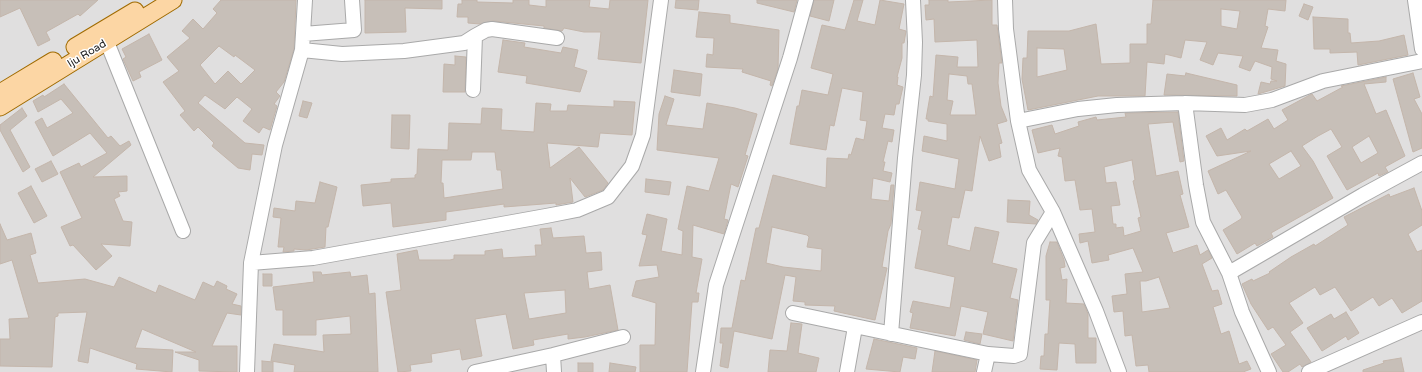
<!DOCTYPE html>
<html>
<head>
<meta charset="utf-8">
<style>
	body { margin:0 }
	canvas { display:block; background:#f2efe9 }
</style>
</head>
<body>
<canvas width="1422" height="372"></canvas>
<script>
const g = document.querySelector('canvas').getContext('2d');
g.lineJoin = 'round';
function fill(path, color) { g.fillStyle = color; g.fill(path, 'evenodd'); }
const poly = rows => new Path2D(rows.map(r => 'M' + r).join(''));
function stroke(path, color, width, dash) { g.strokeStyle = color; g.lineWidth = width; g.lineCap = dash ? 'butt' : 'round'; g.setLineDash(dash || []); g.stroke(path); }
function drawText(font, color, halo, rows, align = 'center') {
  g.font = font + ' "Varela Round",sans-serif'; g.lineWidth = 3; g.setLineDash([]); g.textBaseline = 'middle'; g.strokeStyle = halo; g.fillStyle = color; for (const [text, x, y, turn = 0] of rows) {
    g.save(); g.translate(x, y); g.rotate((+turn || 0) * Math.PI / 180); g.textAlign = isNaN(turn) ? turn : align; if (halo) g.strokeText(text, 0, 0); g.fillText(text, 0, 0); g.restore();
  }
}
const residential = poly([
	[0,0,1422,0,1422,372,0,372]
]);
const building = poly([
	[0,0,98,0,80,16,78,14,46,32,50,40,38,46,20,8,0,17,0,0],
	[221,0,296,0,294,49,284,82,276,92,280,96,274,104,277,106,270,130,263,127,259,133,243,121,252,109,237,97,225,109,205,95,198,103,245,143,264,145,262,155,252,154,250,170,238,168,212,146,214,143,198,127,194,131,180,115,185,111,163,82,179,71,167,57,190,38,182,31,193,19,203,29,217,13,213,9,221,0],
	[219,46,234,57,235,55,255,70,241,84,228,71,215,84,200,65,219,46],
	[365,0,442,0,442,9,405,8,406,32,365,33,365,0],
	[462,0,477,0,477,2,513,3,513,0,529,0,529,5,546,7,546,0,590,0,589,7,609,9,610,0,648,0,641,63,598,59,601,32,584,32,564,28,562,31,544,28,544,26,493,21,480,24,468,23,468,17,457,17,458,4,462,4,462,0],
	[676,0,699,0,698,10,675,8,676,0],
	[757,0,797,0,794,12,757,3,757,0],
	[814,0,834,0,829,21,810,16,814,0],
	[854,0,863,0,857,21,875,25,880,0,904,4,899,29,906,31,904,43,902,43,902,58,897,77,898,77,897,85,903,87,899,104,896,104,894,115,885,114,882,128,894,130,892,142,888,141,883,162,885,162,883,171,892,173,890,182,873,178,871,199,889,201,891,185,894,185,891,224,888,231,882,267,887,268,875,320,834,311,835,306,805,305,805,302,793,301,796,277,785,275,772,339,734,331,728,368,720,366,723,343,720,343,721,328,732,328,741,280,745,281,756,228,759,228,773,175,826,188,827,158,848,159,849,154,851,155,856,138,864,140,867,121,860,120,863,92,842,88,834,126,830,125,826,150,790,144,797,106,799,106,802,90,828,95,833,74,811,68,822,25,845,30,854,0],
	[772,227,807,235,809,237,807,247,822,249,821,271,783,267,766,263,772,227],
	[929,0,948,0,948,2,992,0,992,25,997,25,1002,63,999,63,998,83,1001,106,1007,121,997,124,1002,143,999,144,1001,157,989,161,980,136,972,191,965,190,959,218,952,217,947,245,970,251,975,227,999,232,992,263,1017,269,1010,298,1018,300,1013,341,983,334,988,312,961,306,955,336,910,328,913,313,910,312,913,301,950,308,955,277,915,268,922,230,918,229,922,211,916,210,920,182,955,189,959,159,922,151,924,136,947,141,947,124,928,121,928,119,926,119,930,96,933,97,936,55,958,57,957,67,978,67,977,40,935,42,934,19,926,20,925,5,929,5,929,0],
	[949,74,967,76,968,84,972,84,976,115,950,115,953,101,947,100,949,74],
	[1153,0,1286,0,1285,11,1268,9,1265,26,1268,27,1261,48,1278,50,1276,61,1286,64,1285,86,1258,94,1261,82,1270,84,1271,81,1277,81,1271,79,1272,67,1255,61,1250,71,1239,67,1243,56,1218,53,1213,65,1200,60,1207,42,1185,40,1181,58,1165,54,1164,64,1147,62,1145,96,1098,96,1028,110,1022,79,1023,58,1027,58,1028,31,1069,31,1096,24,1101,64,1130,63,1130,44,1147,44,1147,24,1151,24,1153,0],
	[1221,9,1240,11,1237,29,1221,26,1221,9],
	[1037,48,1064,49,1067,70,1037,77,1037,48],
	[1304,4,1313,7,1308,20,1299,16,1304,4],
	[699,12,730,15,730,23,779,30,778,69,772,86,770,85,771,81,742,72,743,69,706,67,707,54,713,55,714,38,696,37,699,12],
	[1313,17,1348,19,1348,33,1350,33,1351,43,1379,41,1404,35,1408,55,1358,65,1357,52,1330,53,1330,49,1314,49,1313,17],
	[149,34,162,60,139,72,141,77,133,81,123,59,126,57,122,49,149,34],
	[503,40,525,43,524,47,561,53,563,47,578,50,574,67,587,71,580,92,526,83,527,76,498,72,503,40],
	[455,56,466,57,465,92,443,92,444,64,455,65,455,56],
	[674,70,702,74,700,96,671,92,674,70],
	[1186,73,1237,85,1237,96,1164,95,1167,74,1185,76,1186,73],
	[1413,73,1420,97,1414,99,1422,114,1422,148,1413,152,1393,79,1413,73],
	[1386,77,1386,82,1364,84,1376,114,1386,110,1405,156,1385,167,1388,172,1379,176,1378,173,1347,190,1327,156,1342,147,1331,129,1318,136,1302,146,1313,161,1333,198,1271,233,1273,237,1257,246,1255,243,1237,254,1223,230,1241,219,1242,217,1226,190,1218,194,1208,171,1251,151,1217,156,1206,136,1221,128,1227,140,1245,129,1247,131,1268,119,1274,129,1288,120,1282,110,1308,96,1312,94,1317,101,1343,87,1341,86,1386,77],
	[1369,136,1378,153,1361,163,1352,147,1369,136],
	[1291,151,1301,166,1279,179,1269,164,1291,151],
	[64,84,108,138,111,136,120,146,129,141,131,145,93,177,127,176,127,191,118,192,120,196,114,199,123,221,132,222,130,246,101,244,112,256,96,270,73,245,70,246,61,227,82,218,60,172,79,163,81,167,107,153,90,133,53,156,35,122,42,118,47,128,73,113,61,99,38,112,33,101,43,95,44,97,64,84],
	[665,96,674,99,666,125,703,129,707,103,735,108,757,114,745,155,748,156,738,187,731,184,724,219,728,220,724,234,693,225,692,257,702,259,696,293,699,293,698,302,692,302,687,372,640,372,640,345,655,345,656,303,632,296,636,281,659,277,657,265,639,266,647,235,642,234,647,214,667,219,661,251,682,255,683,231,678,229,687,186,709,191,719,158,657,150,659,114,665,96],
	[303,101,312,103,307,118,299,116,303,101],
	[614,101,635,102,632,135,600,133,598,147,547,143,550,168,579,147,608,183,603,190,585,197,570,178,573,202,556,205,556,203,504,207,504,204,446,212,446,220,393,227,391,203,363,206,361,185,391,182,391,179,415,178,415,175,417,174,418,149,448,150,449,123,481,124,482,108,502,109,501,130,534,132,536,103,551,104,550,111,567,111,568,105,614,107,614,101],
	[472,152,495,152,497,170,501,170,503,189,444,198,443,183,441,183,442,160,471,160,472,152],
	[22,108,27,116,10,130,30,167,23,172,0,130,0,125,22,108],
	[1178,112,1184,161,1180,162,1173,122,1148,124,1156,176,1178,171,1183,194,1180,195,1189,227,1166,233,1173,253,1197,245,1200,255,1208,250,1212,258,1202,264,1212,291,1218,290,1222,304,1213,307,1221,334,1229,331,1239,364,1247,361,1251,369,1243,372,1149,372,1148,365,1136,366,1132,335,1125,336,1123,311,1114,312,1112,296,1127,294,1125,274,1143,272,1133,248,1108,255,1109,260,1092,263,1088,241,1080,243,1079,234,1095,232,1092,209,1080,210,1075,180,1065,181,1062,157,1058,156,1060,148,1038,153,1032,130,1052,125,1055,134,1079,126,1078,122,1096,117,1097,120,1126,117,1125,113,1178,112],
	[1132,160,1135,180,1133,181,1141,217,1138,218,1141,231,1124,236,1123,227,1116,228,1116,224,1113,224,1111,206,1120,205,1116,182,1106,183,1104,167,1132,160],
	[1159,277,1170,308,1142,312,1140,281,1146,281,1159,277],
	[392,115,410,115,409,149,391,148,392,115],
	[51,161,58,174,42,182,35,169,51,161],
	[646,179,671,182,669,195,645,192,646,179],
	[320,182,337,187,328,227,326,227,325,247,306,250,294,249,294,251,283,252,284,247,278,247,281,218,273,217,274,208,295,211,296,201,315,203,320,182],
	[31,186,47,216,34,223,18,193,31,186],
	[1414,188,1422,211,1422,225,1408,234,1417,252,1422,250,1422,301,1402,313,1392,298,1379,306,1373,297,1351,311,1335,287,1320,295,1315,287,1289,303,1303,323,1290,332,1311,362,1302,367,1300,364,1288,372,1283,372,1271,354,1286,345,1273,327,1268,330,1251,304,1242,284,1252,279,1253,281,1270,273,1269,272,1291,257,1314,244,1315,246,1348,225,1344,217,1389,194,1390,197,1414,188],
	[1008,200,1030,201,1029,215,1038,220,1036,224,1007,222,1008,200],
	[0,224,7,240,31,233,36,253,30,255,38,283,85,279,114,287,119,277,156,293,159,285,195,300,203,282,214,287,217,281,227,286,226,289,237,294,232,304,241,306,241,315,227,313,212,346,237,346,237,372,199,371,199,360,175,352,196,352,142,329,135,348,173,350,172,372,136,369,137,364,90,348,88,363,78,361,87,312,58,313,58,316,55,317,52,367,0,366,0,339,10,339,9,319,29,318,12,260,0,264,0,224],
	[551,228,553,238,584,236,586,253,601,252,602,270,587,272,589,289,610,285,618,330,585,337,568,339,568,334,533,340,534,345,513,349,506,314,475,319,482,356,462,360,460,349,431,354,432,362,410,365,411,371,398,372,386,292,401,290,397,254,417,250,419,260,450,260,454,259,454,255,485,255,485,251,502,249,503,258,536,256,535,245,542,245,540,229,551,228],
	[565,290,566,313,529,319,524,293,565,290],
	[1050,242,1057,242,1064,260,1065,267,1060,268,1062,280,1067,279,1066,303,1084,304,1088,314,1088,338,1096,338,1096,363,1076,363,1075,344,1059,343,1057,370,1040,369,1041,356,1044,356,1045,334,1048,334,1050,300,1046,300,1046,256,1050,242],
	[313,272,321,272,322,275,350,272,351,277,367,275,369,294,375,293,378,372,294,372,295,365,271,361,274,344,324,352,323,335,351,334,350,316,316,320,316,335,283,335,283,310,276,310,273,287,314,282,313,272],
	[263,274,272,274,272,286,263,286,263,274],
	[1346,312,1359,333,1348,340,1346,336,1322,351,1307,328,1331,314,1334,319,1346,312],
	[791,323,802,324,798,353,819,358,816,372,768,372,770,350,787,351,791,323],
	[966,332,982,334,980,344,964,340,966,332],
	[874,339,917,348,915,359,903,357,900,372,866,369,874,339],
	[935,351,977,360,975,372,932,372,935,351],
	[1401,358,1404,372,1363,372,1363,370,1384,363,1383,361,1401,358],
	[262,361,273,362,273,372,262,372,262,361],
	[578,363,593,363,593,372,578,372,578,363],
	[610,363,636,367,635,372,609,372,610,363]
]);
const minor = poly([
	[1005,0,1006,29,1018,121,1029,170,1053,212,1096,311,1119,372],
	[1415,0,1422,49],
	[303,34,354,30,352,0],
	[475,36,486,30,492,29,557,38],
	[107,42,183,231],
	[302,50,342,54,404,51,464,43,475,36,473,90],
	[1185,103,1196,185,1203,222,1229,273,1242,312,1269,372],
	[1018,121,1078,109,1117,105,1185,103,1245,105,1272,100,1323,81,1422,61],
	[251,263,313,258,546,216,577,210,608,197,632,166,643,135,661,0],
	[1229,273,1363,195,1422,163],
	[793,313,988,354,1014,356,1020,354,1034,243,1053,212],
	[891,334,905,158,914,75,915,42,913,0],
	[553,355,554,372],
	[247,372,251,263,275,145,302,50,305,0],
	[475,372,553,355,623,337],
	[703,372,716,285,790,58,806,0],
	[847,372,855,327],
	[984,372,988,354],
	[1309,372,1422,322]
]);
const major = poly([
	[75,47,135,11],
	[0,93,53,61],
	[0,107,173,0]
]);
const streetNames = [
	["Iju Road",87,54,-31]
];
fill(residential, '#e0dfdf');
fill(building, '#c7bfb8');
stroke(building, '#c4b6ab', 1);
stroke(minor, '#a9a9a9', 16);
stroke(major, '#a06b00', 19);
stroke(minor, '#fff', 14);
stroke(major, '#fcd6a4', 17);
drawText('11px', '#222', '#fff', streetNames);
</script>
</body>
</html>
